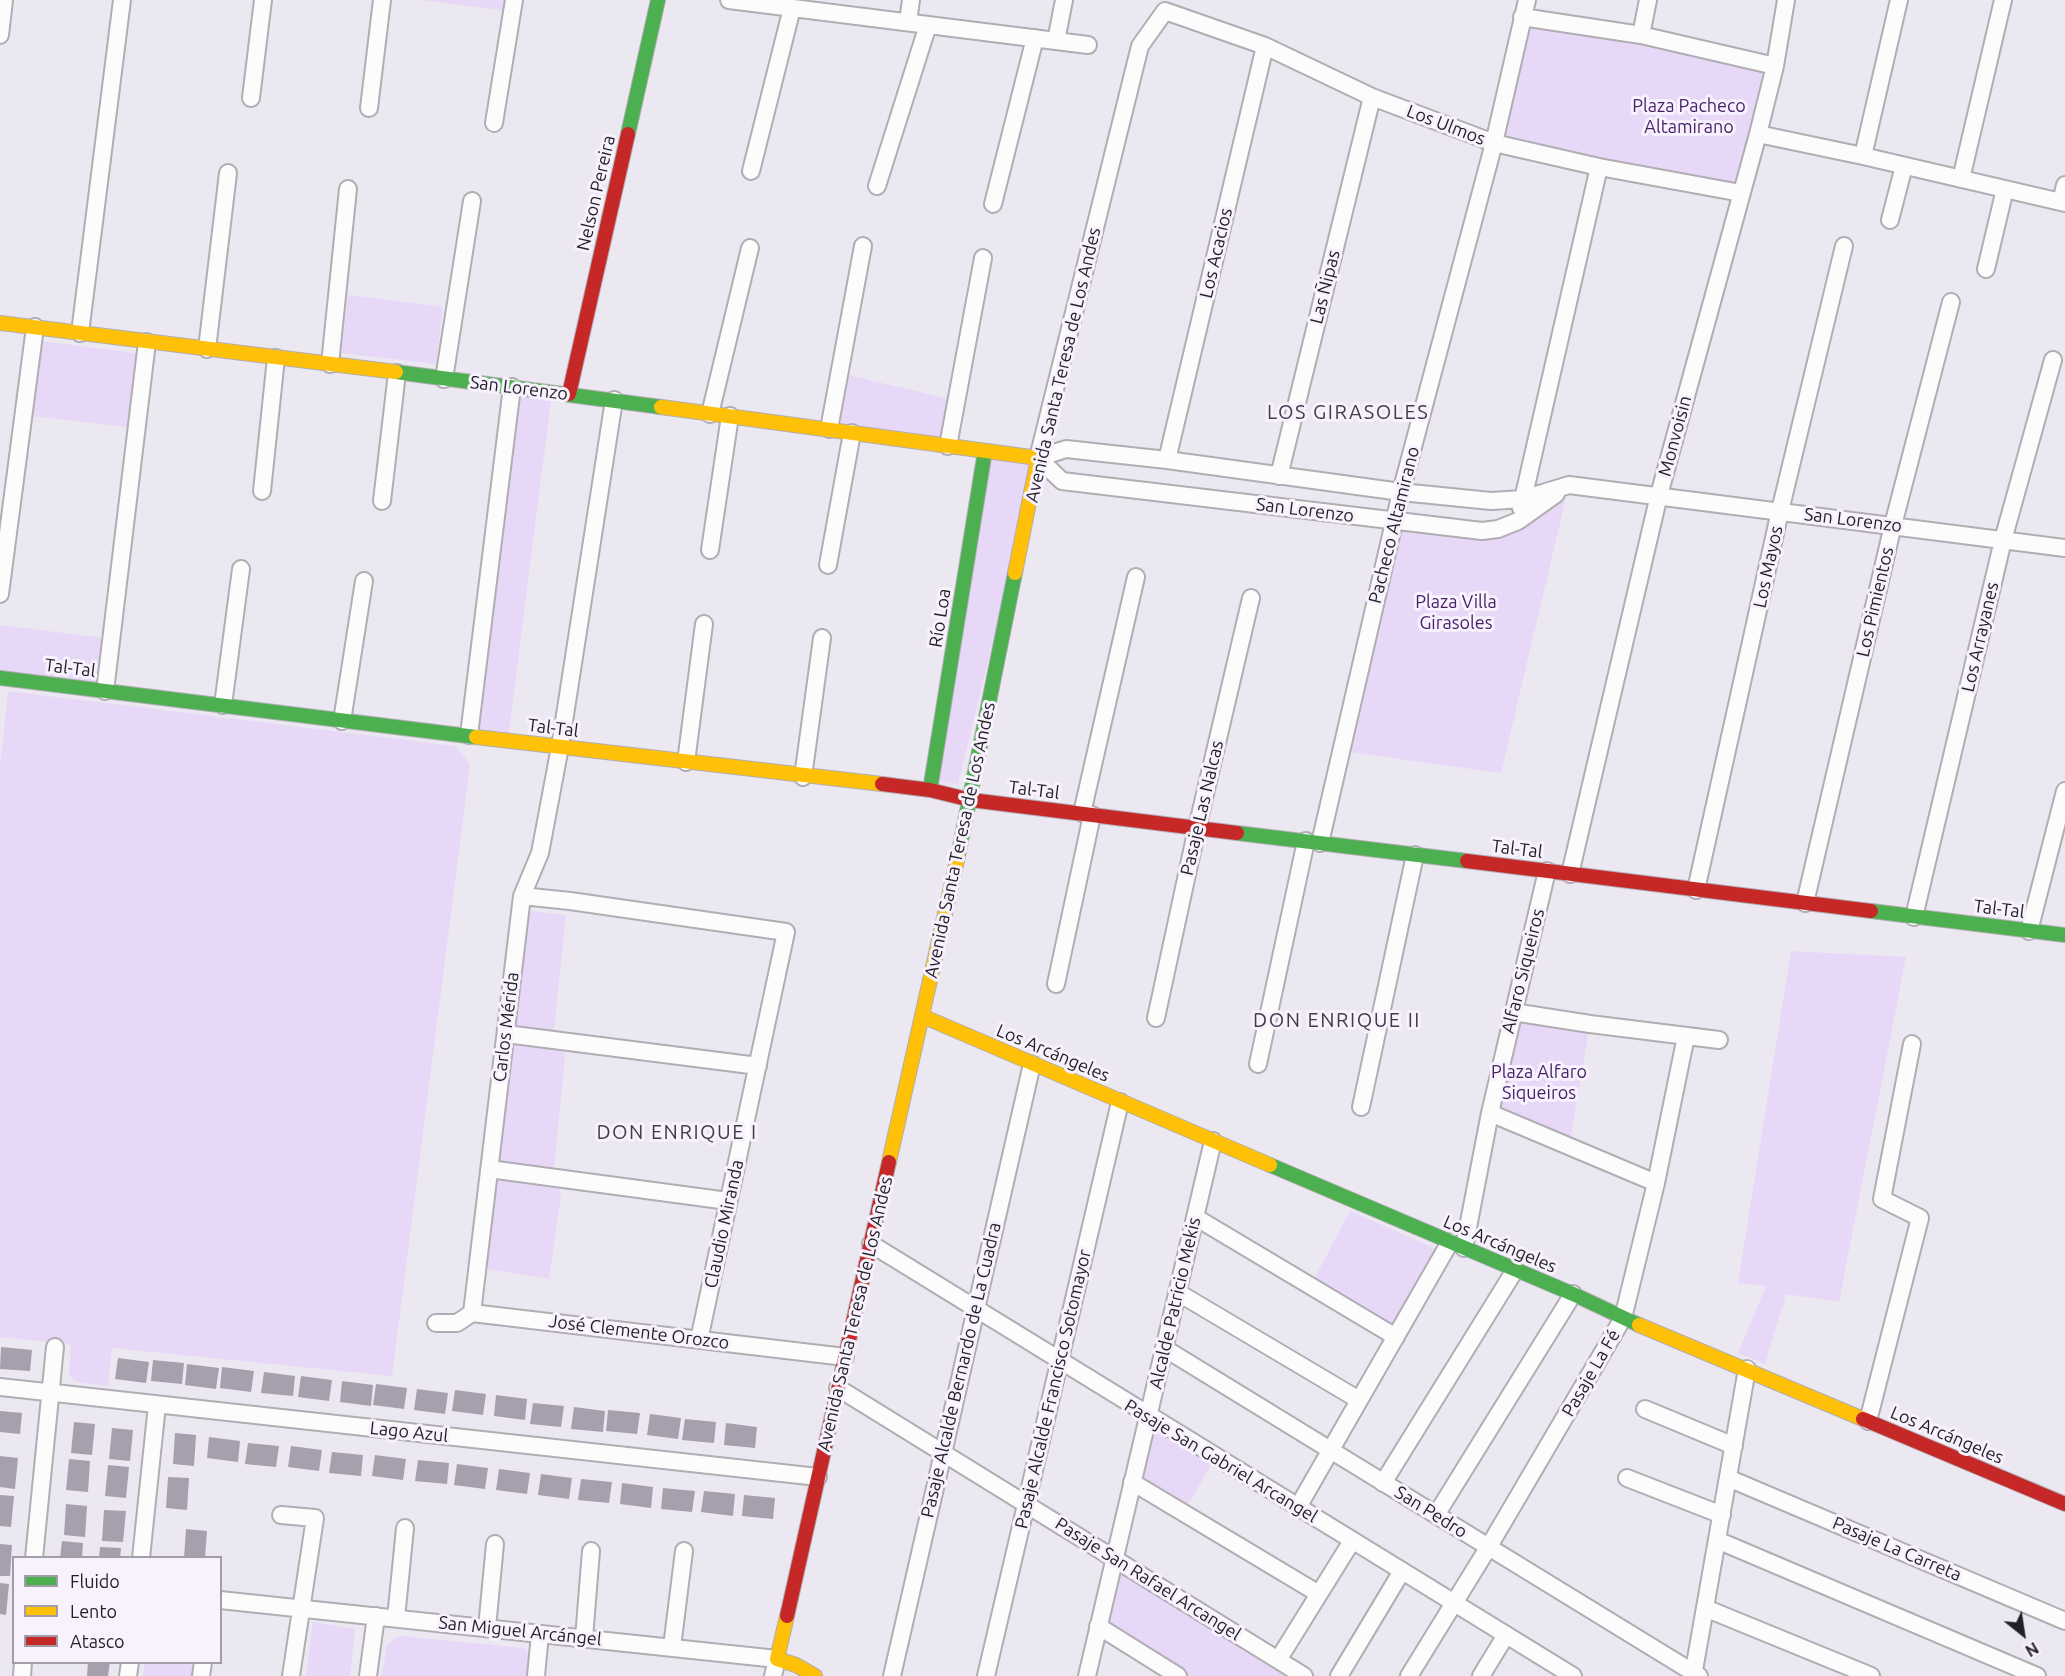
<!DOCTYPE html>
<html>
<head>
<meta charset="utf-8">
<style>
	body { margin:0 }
	#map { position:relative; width:2065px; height:1676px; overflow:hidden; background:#ece8f1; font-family:Ubuntu,sans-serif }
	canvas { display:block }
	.legend { position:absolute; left:12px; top:1556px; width:210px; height:108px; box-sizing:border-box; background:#f7f2fd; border:2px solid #a29ea7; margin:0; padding:8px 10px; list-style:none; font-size:18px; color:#221f26 }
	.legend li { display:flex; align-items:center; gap:12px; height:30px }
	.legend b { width:30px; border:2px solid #a29ea7 }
	.north { position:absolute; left:1993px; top:1604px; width:60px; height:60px; -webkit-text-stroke:4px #f7f2fd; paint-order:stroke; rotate:150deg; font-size:16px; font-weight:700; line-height:24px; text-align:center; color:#221f26 }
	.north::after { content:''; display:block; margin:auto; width:21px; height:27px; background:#221f26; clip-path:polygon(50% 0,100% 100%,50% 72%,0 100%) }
</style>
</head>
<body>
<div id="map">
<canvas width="2065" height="1676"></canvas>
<ul class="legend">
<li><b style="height:8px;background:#4caf50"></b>Fluido</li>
<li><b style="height:8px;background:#ffc107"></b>Lento</li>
<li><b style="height:8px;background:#c62828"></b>Atasco</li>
</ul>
<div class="north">N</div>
</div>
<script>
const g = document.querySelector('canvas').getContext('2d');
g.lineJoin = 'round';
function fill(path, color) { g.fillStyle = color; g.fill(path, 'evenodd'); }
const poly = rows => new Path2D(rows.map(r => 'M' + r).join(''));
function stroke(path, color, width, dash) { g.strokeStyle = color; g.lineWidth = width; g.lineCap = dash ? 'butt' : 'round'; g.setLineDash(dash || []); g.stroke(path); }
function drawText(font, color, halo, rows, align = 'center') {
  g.font = font + ' Ubuntu,sans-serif'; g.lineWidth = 6; g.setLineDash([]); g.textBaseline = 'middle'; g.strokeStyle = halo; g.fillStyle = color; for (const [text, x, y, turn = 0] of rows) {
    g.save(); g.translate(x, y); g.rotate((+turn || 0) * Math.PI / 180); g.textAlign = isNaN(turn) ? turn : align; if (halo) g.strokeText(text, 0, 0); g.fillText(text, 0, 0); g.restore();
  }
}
const green = poly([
	[420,0,508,0,506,11],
	[1522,17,1775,66,1741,193,1494,143],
	[348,295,443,307,436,364,341,353],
	[42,341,142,354,133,428,32,416],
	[840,373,957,401,948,446,829,429],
	[512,387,552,392,508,740,469,735],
	[985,451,1038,458,958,784,938,780],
	[1569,485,1501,773,1341,751,1394,521,1481,531],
	[0,625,112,639,105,691,0,678],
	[8,691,455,746,470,764,392,1376,112,1348,108,1386,77,1382,72,1379,69,1373,71,1344,0,1337,0,767],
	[529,911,566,915,554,1029,565,1056,554,1170,561,1195,549,1279,487,1269],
	[1791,951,1906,957,1839,1302,1786,1294,1765,1364,1738,1353,1766,1286,1738,1283],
	[1513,1012,1590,1024,1569,1147,1490,1113],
	[1350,1211,1439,1250,1394,1330,1313,1281],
	[1152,1425,1212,1463,1185,1510,1139,1482],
	[1113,1558,1304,1676,1178,1676,1098,1626],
	[313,1622,355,1629,350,1676,306,1676],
	[399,1636,524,1648,530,1655,528,1676,382,1676,387,1645],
	[145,1663,196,1663,193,1676,143,1676]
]);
const building = poly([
	[1,1347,32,1350,30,1371,0,1369],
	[118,1358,149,1362,146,1383,115,1379],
	[153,1360,184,1363,182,1384,151,1381],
	[187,1364,219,1368,216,1389,185,1385],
	[222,1367,254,1371,251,1392,220,1388],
	[264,1372,295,1376,293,1396,261,1393],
	[301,1376,332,1380,329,1401,298,1397],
	[342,1381,373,1385,371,1406,340,1402],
	[376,1384,407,1388,404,1409,373,1405],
	[417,1389,448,1393,445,1414,414,1410],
	[455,1390,486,1394,483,1415,452,1411],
	[496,1395,527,1399,525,1420,494,1416],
	[533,1403,564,1406,561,1427,530,1424],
	[574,1407,605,1411,603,1432,571,1429],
	[608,1410,640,1413,637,1434,606,1431],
	[0,1411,22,1413,20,1434,0,1432],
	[650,1414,681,1418,678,1439,647,1435],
	[685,1419,716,1422,714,1443,682,1440],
	[74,1422,95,1424,92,1455,71,1453],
	[726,1423,757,1427,755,1448,724,1445],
	[112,1428,133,1430,130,1461,109,1459],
	[175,1433,196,1435,194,1466,173,1464],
	[209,1437,240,1441,238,1462,207,1458],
	[248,1443,279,1446,276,1467,245,1464],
	[291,1446,322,1450,319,1471,288,1467],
	[332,1452,363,1455,361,1476,329,1473],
	[375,1455,406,1459,403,1480,372,1476],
	[0,1456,18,1458,15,1489,0,1487],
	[69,1459,90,1461,88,1492,66,1490],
	[418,1460,449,1463,447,1484,415,1481],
	[457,1464,488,1468,485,1489,454,1485],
	[108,1465,129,1467,126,1498,105,1496],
	[499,1469,530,1473,527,1494,496,1490],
	[541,1474,572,1478,569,1499,538,1495],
	[168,1477,189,1478,187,1510,166,1508],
	[581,1479,612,1482,609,1503,578,1500],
	[622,1483,653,1487,651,1508,620,1504],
	[663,1488,695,1491,692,1512,661,1509],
	[704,1491,735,1494,733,1516,701,1512],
	[0,1495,14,1496,11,1527,0,1526],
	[744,1495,775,1498,773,1519,742,1516],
	[66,1504,87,1506,85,1537,64,1535],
	[104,1510,126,1511,123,1542,102,1541],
	[186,1529,207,1531,205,1558,184,1558],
	[62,1541,83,1543,82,1558,60,1558],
	[0,1544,12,1545,10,1576,0,1576],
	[100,1547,121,1548,120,1558,99,1558],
	[0,1583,9,1584,6,1615,0,1614],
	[88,1662,110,1662,108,1676,87,1676]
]);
const street = poly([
	[729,0,1088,45],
	[1522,17,1641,35,1775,66],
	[908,22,911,0],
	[0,35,4,0],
	[1641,35,1648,0],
	[1056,41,1064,0],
	[251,98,263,0],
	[369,108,382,0],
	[494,123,514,0],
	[1758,134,1863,156,2065,203],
	[1863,156,1899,0],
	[751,171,792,8],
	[1961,179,2003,0],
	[877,186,928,25],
	[2061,202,2065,185],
	[993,204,1035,38],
	[1890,220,1904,166],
	[1986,269,2005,189],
	[80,333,122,0],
	[207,349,228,173],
	[330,364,348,189],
	[444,379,472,201],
	[710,414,750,248],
	[829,429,863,246],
	[948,446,983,258],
	[1038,458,1140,46,1165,11,1265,46,1372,97,1494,143,1599,167,1741,193],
	[1038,458,1066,449,1167,460,1401,492,1491,501,1523,499,1569,485,2065,548],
	[1038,458,1062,481,1482,531,1498,529,1518,521,1556,494],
	[1167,460,1265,46],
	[1279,476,1372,97],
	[262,491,276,358],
	[382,501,397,373],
	[1521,508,1599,167],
	[710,550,730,416],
	[828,565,852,433],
	[0,594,35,327],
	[105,691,147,342],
	[223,705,241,569],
	[342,721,364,581],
	[469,735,512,387],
	[686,762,704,624],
	[803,777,822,638],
	[1082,813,1136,577],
	[1320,843,1401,492,1494,143,1527,0],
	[1570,874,1659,495,1758,134,1775,66,1786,0],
	[1696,890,1780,511,1844,246],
	[522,896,570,901,786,932,699,1340],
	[1805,903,1893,525,1951,302],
	[1914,917,2003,540,2053,360],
	[2029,931,2065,791],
	[1056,984,1092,815],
	[1513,1012,1590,1024,1719,1040],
	[1156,1018,1197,828,1251,598],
	[506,1034,758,1066],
	[1258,1064,1306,841],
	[1361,1107,1415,855],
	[1490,1113,1656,1183],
	[489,1169,728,1201],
	[1195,1217,1396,1337],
	[871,1244,1573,1676],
	[1464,1248,1490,1113,1547,871],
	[1177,1292,1359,1400],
	[472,1313,522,896,540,853,560,747,614,400],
	[436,1323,457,1323,472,1313,845,1357],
	[1164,1348,1699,1676],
	[0,1387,818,1477],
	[838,1388,1304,1676],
	[1645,1409,1734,1446],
	[1868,1421,1920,1218,1882,1199,1912,1044],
	[1627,1478,1722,1515],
	[1728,1478,2065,1621],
	[1132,1482,1319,1594],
	[1383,1483,1515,1270],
	[1298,1507,1450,1242],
	[281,1515,315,1518,291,1676],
	[1436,1515,1573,1294],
	[1717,1540,2037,1676],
	[34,1558,55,1347],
	[141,1558,157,1405],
	[220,1600,777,1659,773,1676],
	[1705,1608,1871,1676],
	[396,1618,405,1528],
	[1098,1626,1178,1676],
	[487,1628,495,1544],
	[584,1638,591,1551],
	[672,1647,684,1551],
	[1278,1660,1352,1541],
	[22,1676,23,1662],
	[128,1676,130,1662],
	[201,1676,203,1662],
	[368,1676,376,1616],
	[536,1676,540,1634],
	[892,1676,1032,1064],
	[986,1676,1120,1102],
	[1087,1676,1213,1141],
	[1339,1676,1402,1571],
	[1409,1676,1488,1548,1623,1318,1656,1183,1686,1036],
	[1481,1676,1506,1635],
	[1693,1676,1747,1369]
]);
const fast = poly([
	[628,134,658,0],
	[396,372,661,407],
	[0,678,476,737],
	[930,790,985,451],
	[1237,833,1467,861],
	[958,856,1015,573],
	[1871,911,2065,935],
	[1270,1165,1573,1294,1639,1325]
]);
const slow = poly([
	[0,323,396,372],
	[661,407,1038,458,1015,573],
	[476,737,882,784],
	[922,1016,1270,1165],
	[889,1162,958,856],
	[1639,1325,1863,1419],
	[787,1616,777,1659,796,1665,815,1676]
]);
const jam = poly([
	[569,394,628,134],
	[882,784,930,790,971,800,1237,833],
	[1467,861,1871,911],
	[1863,1419,2065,1504],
	[787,1616,889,1162]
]);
const parkNames = [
	["Plaza Pacheco",1689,106],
	["Altamirano",1689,127],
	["Plaza Villa",1456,602],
	["Girasoles",1456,623],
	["Plaza Alfaro",1539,1072],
	["Siqueiros",1539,1093]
];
const streetNames = [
	["Los Ulmos",1446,125,21],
	["Nelson Pereira",596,193,-77],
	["Los Acacios",1216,253,-77],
	["Las Ñipas",1325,287,-76],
	["Avenida Santa Teresa de Los Andes",1063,365,-77],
	["San Lorenzo",519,388,7],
	["Monvoisin",1675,436,-75],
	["San Lorenzo",1305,510,7],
	["San Lorenzo",1853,520,7],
	["Pacheco Altamirano",1394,525,-76],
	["Los Mayos",1768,567,-78],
	["Los Pimientos",1875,602,-77],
	["Río Loa",940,618,-81],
	["Los Arrayanes",1980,637,-77],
	["Tal-Tal",70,668,7],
	["Tal-Tal",553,728,7],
	["Tal-Tal",1034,790,7],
	["Pasaje Las Nalcas",1202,808,-77],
	["Avenida Santa Teresa de Los Andes",960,840,-78],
	["Tal-Tal",1517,849,7],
	["Tal-Tal",1999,909,7],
	["Alfaro Siqueiros",1523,971,-76],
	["Carlos Mérida",506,1027,-83],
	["Los Arcángeles",1053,1053,23],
	["Claudio Miranda",724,1224,-78],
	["Los Arcángeles",1500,1244,23],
	["Alcalde Patricio Mekis",1175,1303,-77],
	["Avenida Santa Teresa de Los Andes",855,1314,-77],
	["José Clemente Orozco",639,1332,7],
	["Pasaje Alcalde Bernardo de La Cuadra",961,1370,-77],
	["Pasaje La Fé",1591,1373,-60],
	["Pasaje Alcalde Francisco Sotomayor",1053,1389,-77],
	["Lago Azul",409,1432,6],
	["Los Arcángeles",1947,1435,23],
	["Pasaje San Gabriel Arcangel",1221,1461,31],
	["San Pedro",1431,1512,32],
	["Pasaje La Carreta",1897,1549,23],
	["Pasaje San Rafael Arcangel",1148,1579,32],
	["San Miguel Arcángel",520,1631,6]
];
const neighbourhoodNames = [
	["LOS GIRASOLES",1348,412],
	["DON ENRIQUE II",1337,1020],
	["DON ENRIQUE I",677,1132]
];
fill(green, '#e8d8f8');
fill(building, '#a69fad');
stroke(street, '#b0adb3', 20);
stroke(fast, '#b0adb3', 16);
stroke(slow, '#b0adb3', 16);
stroke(jam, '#b0adb3', 16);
stroke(street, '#fcfcfd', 16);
stroke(fast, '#4caf50', 14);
stroke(slow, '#ffc107', 14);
stroke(jam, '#c62828', 14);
drawText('18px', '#461f65', '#f7f2fd', parkNames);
drawText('18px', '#221f26', '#f7f2fd', streetNames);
g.letterSpacing = '1.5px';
drawText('20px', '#433d4a', '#f7f2fd', neighbourhoodNames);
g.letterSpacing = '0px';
</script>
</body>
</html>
